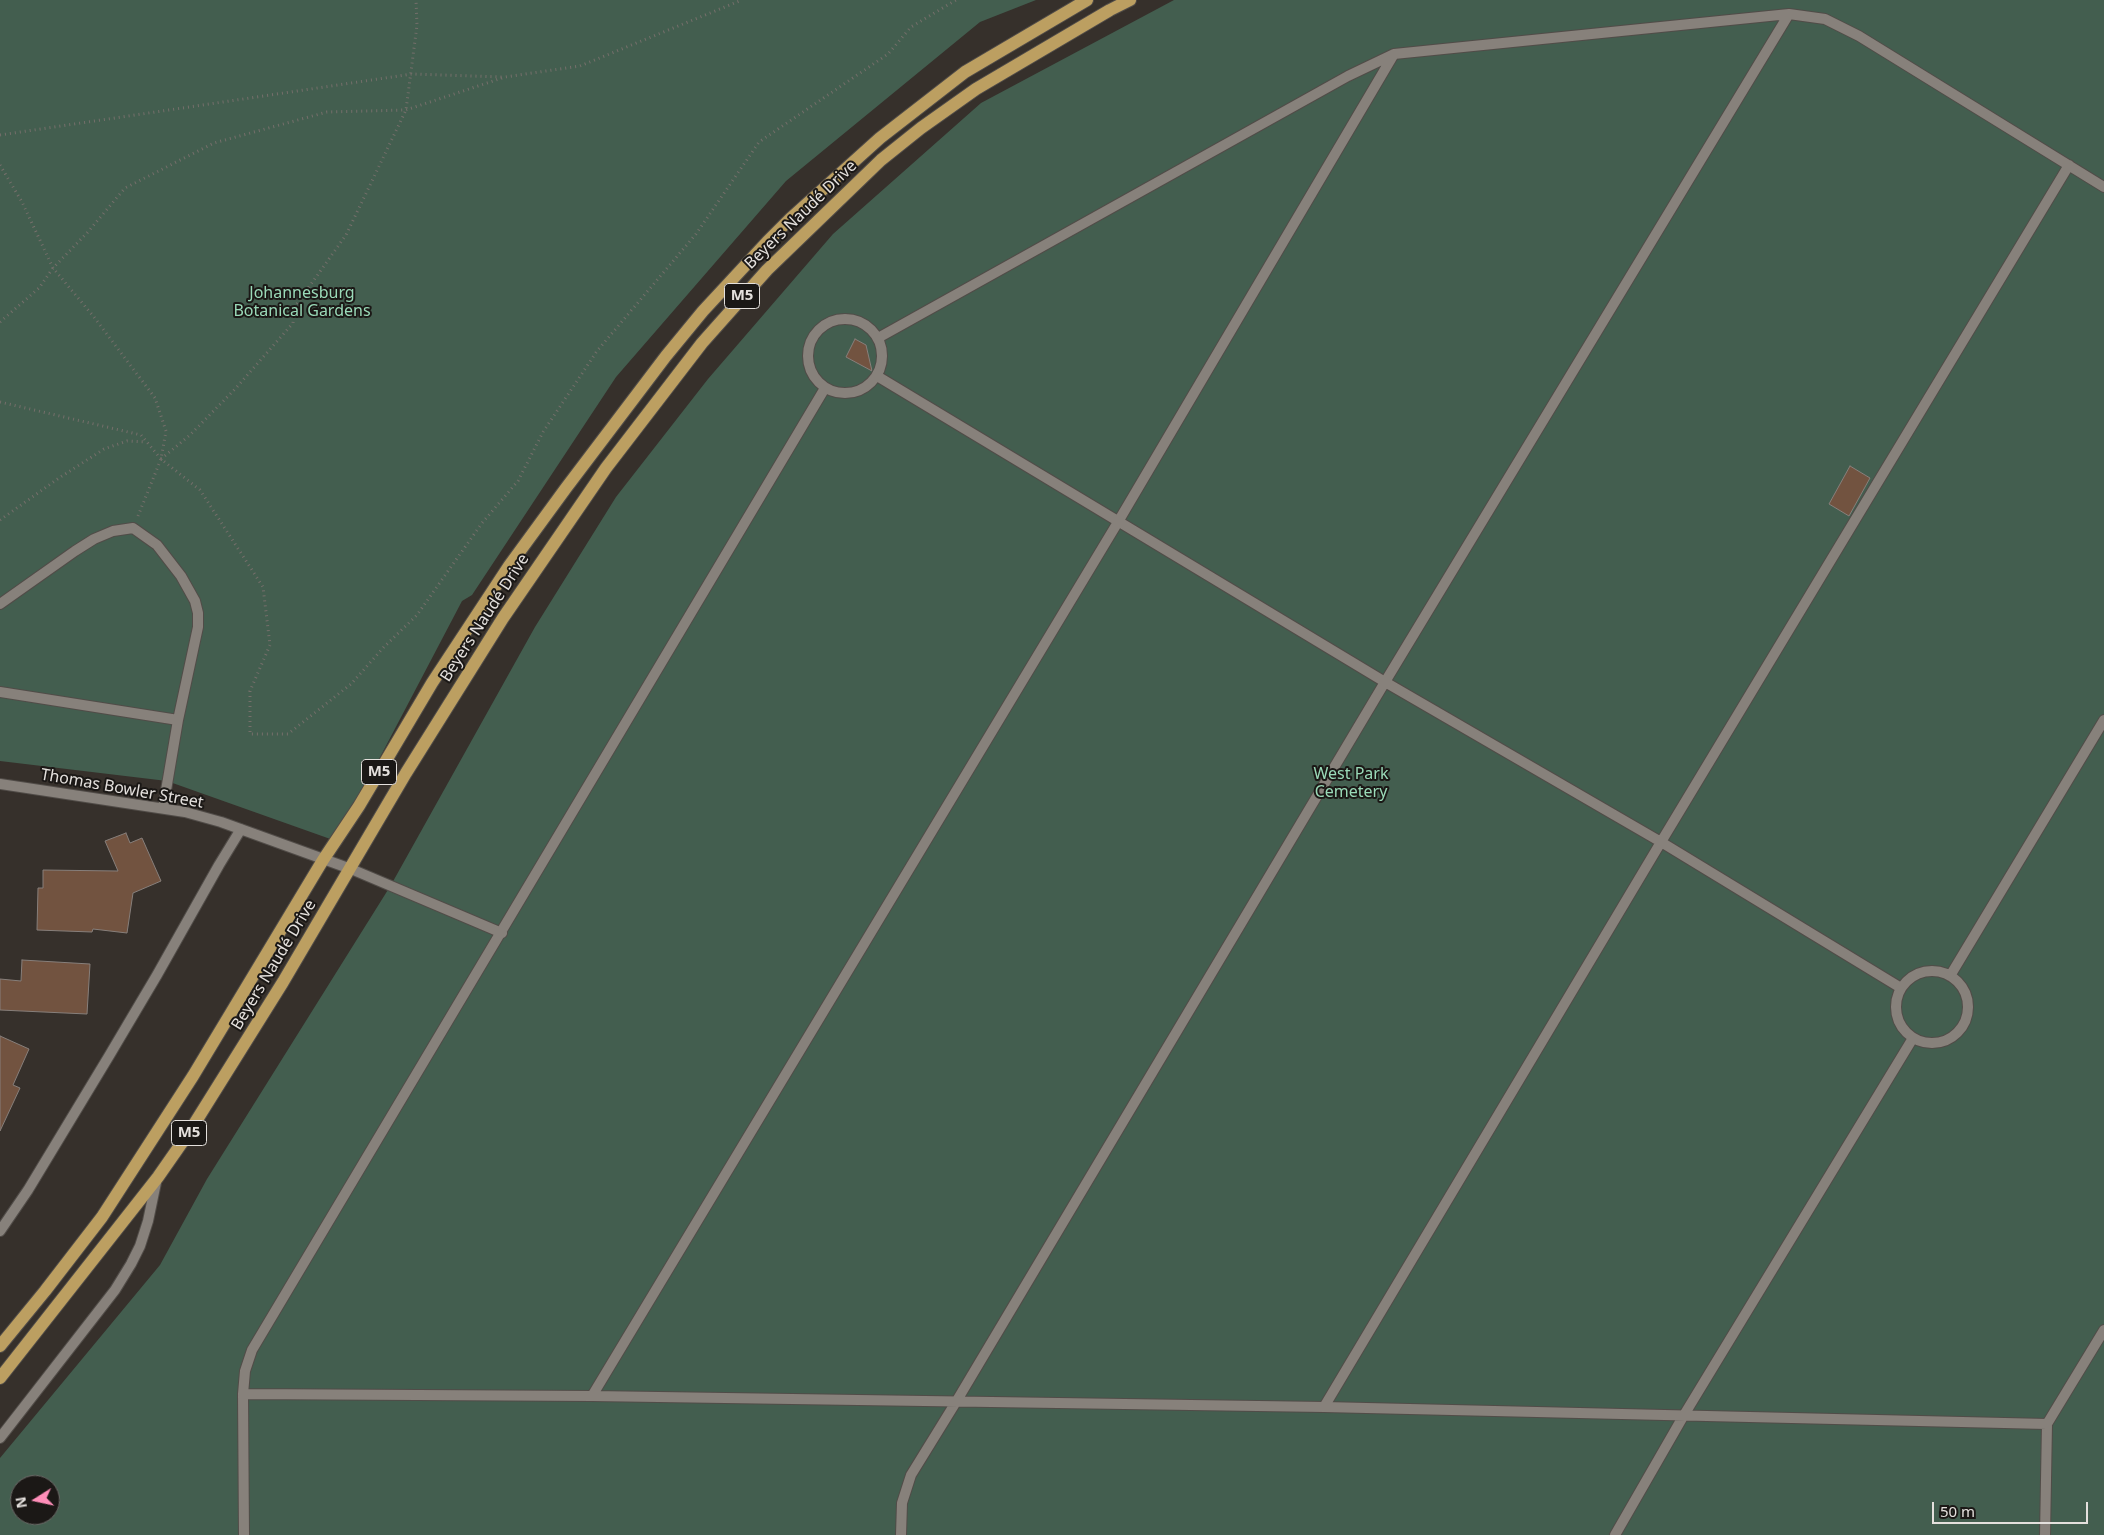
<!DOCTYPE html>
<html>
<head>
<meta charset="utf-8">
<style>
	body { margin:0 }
	#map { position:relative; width:2104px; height:1535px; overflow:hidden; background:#36302b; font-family:"Noto Sans",sans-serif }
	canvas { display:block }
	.north { position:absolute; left:10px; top:1475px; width:50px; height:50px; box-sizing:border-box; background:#1b1816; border:1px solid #6b6866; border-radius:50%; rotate:260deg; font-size:14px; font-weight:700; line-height:20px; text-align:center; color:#e4e0dd }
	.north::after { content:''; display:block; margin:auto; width:18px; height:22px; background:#ff8eb9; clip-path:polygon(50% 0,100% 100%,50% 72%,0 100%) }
	.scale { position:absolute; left:1932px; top:1502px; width:156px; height:22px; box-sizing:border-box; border:2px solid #e4e0dd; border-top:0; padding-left:6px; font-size:15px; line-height:18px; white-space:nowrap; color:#e4e0dd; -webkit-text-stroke:4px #1b1816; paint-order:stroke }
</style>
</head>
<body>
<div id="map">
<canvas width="2104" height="1535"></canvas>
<div class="north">N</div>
<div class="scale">50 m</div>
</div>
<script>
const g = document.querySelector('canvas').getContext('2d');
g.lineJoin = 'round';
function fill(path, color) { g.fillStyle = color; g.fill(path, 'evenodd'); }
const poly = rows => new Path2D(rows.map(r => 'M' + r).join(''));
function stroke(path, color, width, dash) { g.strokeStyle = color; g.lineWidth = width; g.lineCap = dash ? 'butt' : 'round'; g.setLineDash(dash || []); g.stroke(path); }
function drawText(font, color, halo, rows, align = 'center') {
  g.font = font + ' "Noto Sans",sans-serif'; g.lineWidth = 4; g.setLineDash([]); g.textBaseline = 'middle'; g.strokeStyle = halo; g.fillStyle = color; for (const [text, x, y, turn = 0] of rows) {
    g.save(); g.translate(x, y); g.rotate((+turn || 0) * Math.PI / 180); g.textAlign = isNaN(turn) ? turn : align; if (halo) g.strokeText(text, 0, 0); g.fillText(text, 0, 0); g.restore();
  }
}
const green = poly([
	[0,0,1036,0,980,22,786,181,616,377,472,595,462,601,336,841,167,781,0,761],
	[1174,0,2104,0,2104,1535,0,1535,0,1458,160,1265,207,1179,391,885,535,627,616,497,708,379,833,234,981,103],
	[20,1485,50,1485,50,1515,20,1515]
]);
const building = poly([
	[855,339,866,345,872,371,846,357,855,339],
	[1850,466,1870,478,1849,516,1829,504,1850,466],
	[126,833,130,843,142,838,161,881,133,893,127,933,93,929,92,932,37,930,38,888,43,888,43,870,118,871,105,841,126,833],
	[22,960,90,964,87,1014,0,1010,0,979,21,981,22,960],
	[0,1036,29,1049,13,1085,20,1088,0,1131,0,1036]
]);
const path = poly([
	[0,135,412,74,502,77],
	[0,165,22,202,53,268,94,317,155,398,166,431,161,459,138,516],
	[0,322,39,288,53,268,87,233,125,188,214,143,327,112,406,110,505,77,580,66,742,0],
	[0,402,141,435,161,459,200,490,263,587,270,645,250,691,250,734,288,734,351,684,384,647,417,615,482,523,518,481,543,432,597,351,696,234,759,142,888,54,911,27,956,0],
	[161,459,190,435,236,388,293,323,294,308,346,235,406,110,417,25,416,0],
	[0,520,59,478,104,449,127,441,146,442]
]);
const service = poly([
	'808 356a37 37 0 1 1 74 0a37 37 0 1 1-74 0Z',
	[878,338,1348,76,1394,54,1789,14,1825,19,1859,36,2104,187],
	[877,376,1385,682,1661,842,1901,988],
	[0,604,75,551,94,539,113,531,133,528,157,545,181,576,195,601,198,613,198,627,178,720,163,808],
	[0,692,178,720],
	[351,869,502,933],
	'1896 1007a36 36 0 1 1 72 0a36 36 0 1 1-72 0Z',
	[1950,976,2104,720],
	[243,1394,592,1396,1324,1407,2047,1424],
	[592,1396,1118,522,1394,54],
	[1324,1407,1661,842,2069,165],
	[0,1438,115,1290,131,1264,140,1246,148,1221,157,1178],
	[244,1535,243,1394,245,1371,252,1350,825,388],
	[901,1535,902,1503,911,1475,956,1402,1385,682,1789,14],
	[1615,1535,1684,1415,1913,1038],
	[2045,1535,2047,1424,2104,1330]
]);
const minor = poly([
	[0,784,185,812,221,822,351,869],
	[0,1231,28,1190,109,1056,157,975,219,865,241,829]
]);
const primary = poly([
	[0,1346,45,1291,102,1217,193,1076,323,860,359,806,432,683,509,566,566,488,666,356,703,311,767,242,790,219,880,138,965,72,1087,0],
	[0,1378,158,1177,188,1134,283,982,406,773,503,618,606,468,702,343,767,270,881,160,921,128,976,89,1110,10,1130,0]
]);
const shields = [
	[742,296,35],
	[379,772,35],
	[189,1133,35]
];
const shieldNames = [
	["M5",742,296],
	["M5",379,772],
	["M5",189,1133]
];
const streetNames = [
	["Beyers Naudé Drive",801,215,-44],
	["Beyers Naudé Drive",485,618,-57],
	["Thomas Bowler Street",122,789,10],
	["Beyers Naudé Drive",274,965,-59]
];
const parkNames = [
	["Johannesburg",302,293],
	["Botanical Gardens",302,311],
	["West Park",1351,774],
	["Cemetery",1351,792]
];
fill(green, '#435e4f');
fill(building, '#725340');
stroke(building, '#877f7b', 1);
stroke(service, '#514c48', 12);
stroke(minor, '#514c48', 12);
stroke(primary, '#514c48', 14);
stroke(path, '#756f6b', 3, [1, 4]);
stroke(service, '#87817b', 10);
stroke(minor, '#87817b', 10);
stroke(primary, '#bc9f61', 12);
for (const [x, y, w] of shields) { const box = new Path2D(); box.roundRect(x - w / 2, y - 12.5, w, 25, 4); g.fillStyle = '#1b1816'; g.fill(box); stroke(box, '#e4e0dd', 1); }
drawText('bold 15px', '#e4e0dd', null, shieldNames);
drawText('16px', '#e4e0dd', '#1b1816', streetNames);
drawText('16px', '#9adab8', '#1b1816', parkNames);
</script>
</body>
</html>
